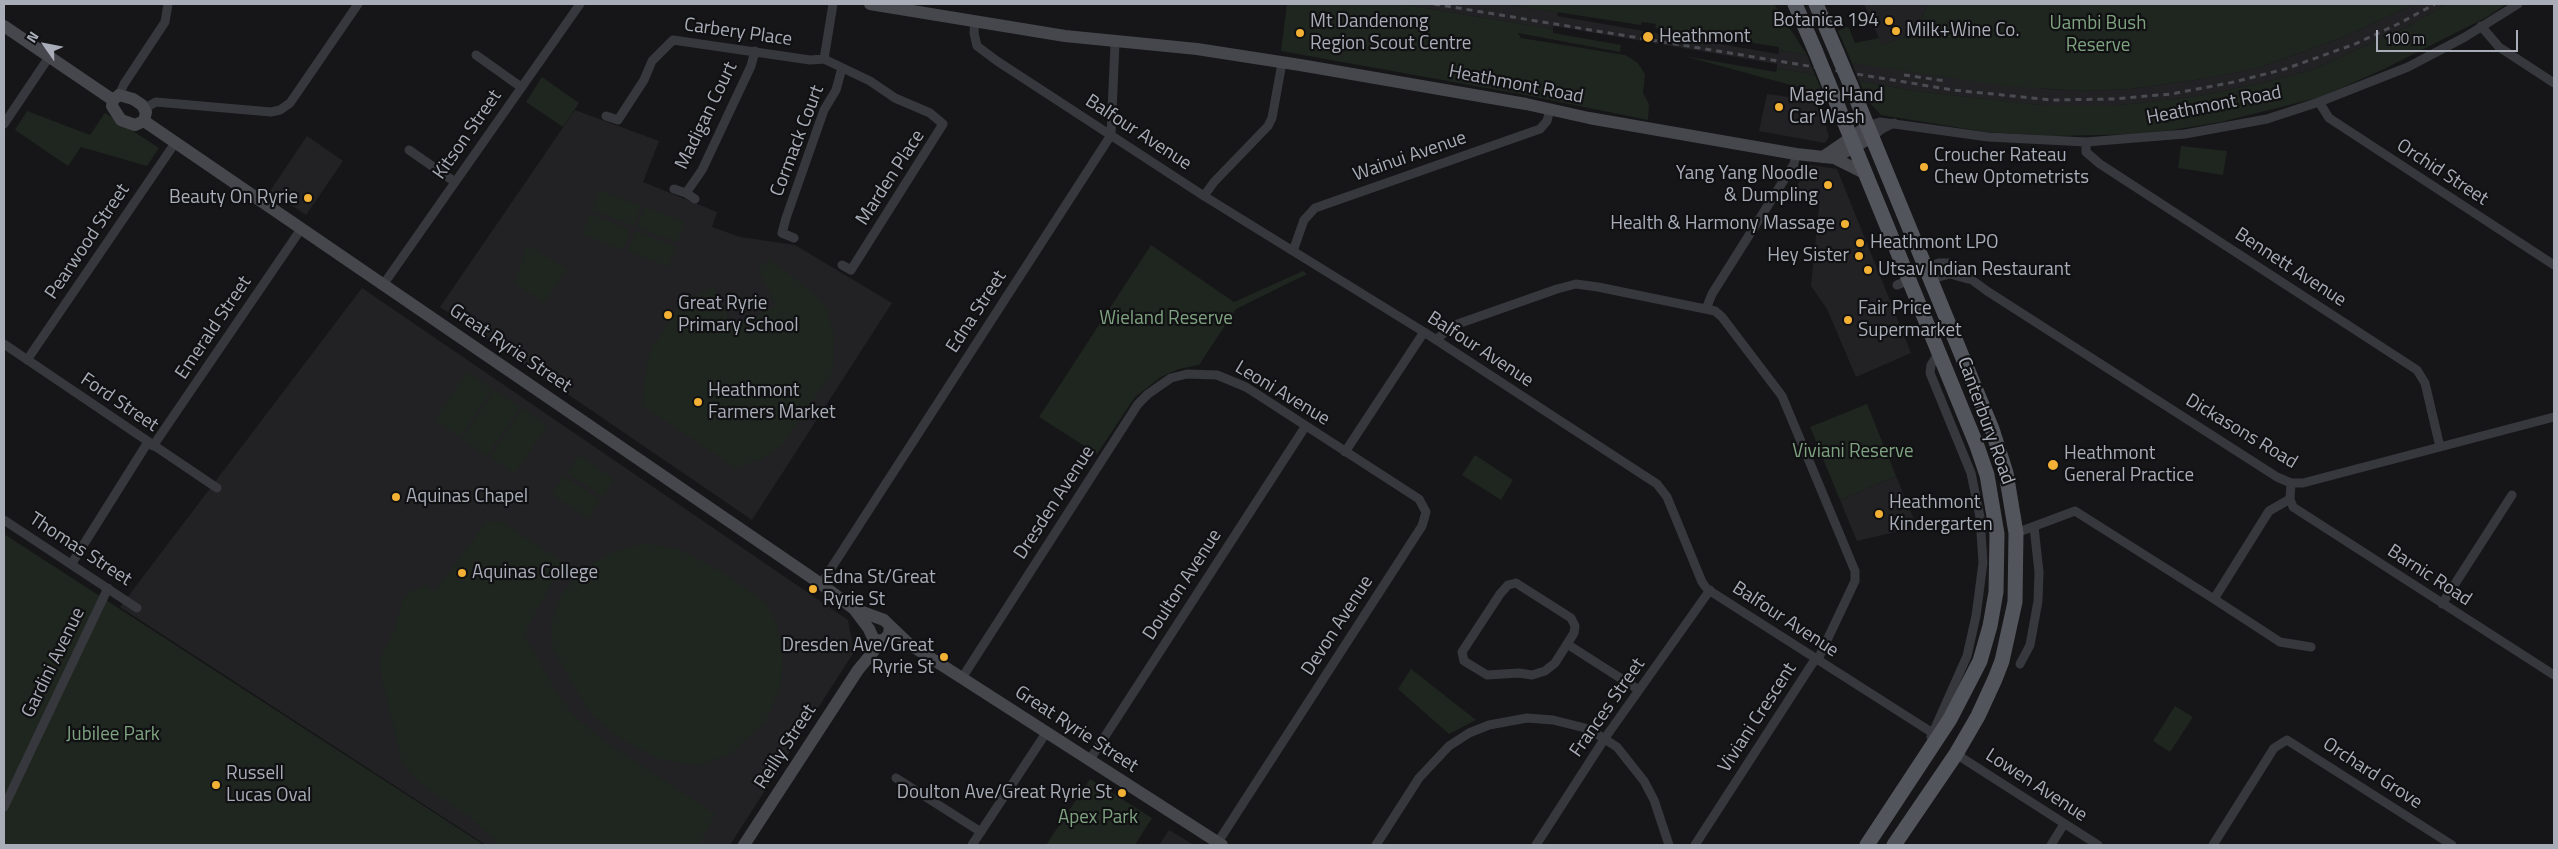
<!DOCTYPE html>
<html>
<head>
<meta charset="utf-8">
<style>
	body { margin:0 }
	#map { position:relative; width:2558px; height:849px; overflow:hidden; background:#161618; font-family:"Titillium Web",sans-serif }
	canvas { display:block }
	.frame { position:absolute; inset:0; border:5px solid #a8adb8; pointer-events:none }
	.north { position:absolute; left:20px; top:20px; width:50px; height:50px; -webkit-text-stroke:4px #111113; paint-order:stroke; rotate:303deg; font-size:14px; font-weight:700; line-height:20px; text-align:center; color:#a8adb8 }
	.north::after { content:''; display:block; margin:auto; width:18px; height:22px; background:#a8adb8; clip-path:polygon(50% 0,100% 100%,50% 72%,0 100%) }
	.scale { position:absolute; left:2376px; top:30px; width:142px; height:22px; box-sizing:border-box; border:2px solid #a8adb8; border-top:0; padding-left:6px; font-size:15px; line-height:18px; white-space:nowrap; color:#a8adb8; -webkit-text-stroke:4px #111113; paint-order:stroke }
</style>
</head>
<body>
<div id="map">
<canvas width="2558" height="849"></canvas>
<div class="frame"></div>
<div class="north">N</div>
<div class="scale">100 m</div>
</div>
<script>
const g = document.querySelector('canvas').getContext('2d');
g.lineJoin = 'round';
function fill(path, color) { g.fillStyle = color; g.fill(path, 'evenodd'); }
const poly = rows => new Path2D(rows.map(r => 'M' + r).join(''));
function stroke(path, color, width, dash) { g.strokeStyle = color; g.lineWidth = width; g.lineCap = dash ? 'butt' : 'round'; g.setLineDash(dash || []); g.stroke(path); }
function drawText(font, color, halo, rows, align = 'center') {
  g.font = font + ' "Titillium Web",sans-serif'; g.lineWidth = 4.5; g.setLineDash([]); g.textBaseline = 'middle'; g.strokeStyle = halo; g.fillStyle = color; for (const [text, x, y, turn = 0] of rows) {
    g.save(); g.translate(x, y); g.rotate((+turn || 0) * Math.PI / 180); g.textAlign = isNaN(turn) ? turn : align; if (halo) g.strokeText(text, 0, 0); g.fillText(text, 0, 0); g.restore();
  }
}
const built = poly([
	[1401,4,1504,4,1558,12,1557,16,1778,54,1779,50,1807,55,1815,75,1777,68,1777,64,1554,26,1553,29],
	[1864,4,1928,4,1915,33,1882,45],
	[2415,4,2446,4,2409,26,2312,70,2262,83,2199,96,2113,106,2050,106,1915,91,1859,81,1852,63,2046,89,2083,91,2130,89,2202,79,2258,68,2341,38],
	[1767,94,1819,101,1829,137,1825,143,1759,131],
	[575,110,659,141,643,182,717,212,712,227,740,237,795,245,892,303,752,520,440,307],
	[307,136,343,161,306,215,270,191],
	[1810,165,1837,169,1911,353,1856,377,1827,309,1811,286,1819,206,1794,190],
	[362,288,848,620,854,652,730,845,486,845,120,607],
	[1896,476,1917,527,1857,541,1840,500],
	[1169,830,1194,845,1159,845]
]);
const green = poly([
	[1287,4,1401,4,1553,29,1553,33,1621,45,1620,52,1518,33,1521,38,1625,55,1637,62,1645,74,1643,93,1649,104,1648,120,1520,94,1281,51],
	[1504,4,1774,4,1807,55,1779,50,1779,47,1655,28,1656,24,1642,22,1641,25],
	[1928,4,2415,4,2341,38,2258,68,2202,79,2130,89,2083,91,2004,86,1852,63,1838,31,1846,27,1849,28,1855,43,1879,38,1882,45,1915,33],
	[2446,4,2506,4,2487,17,2384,69,2321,97,2221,122,2172,130,2144,134,2052,136,1986,132,1881,115,1869,102,1859,81,1915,91,2050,106,2113,106,2199,96,2262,83,2312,70,2409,26],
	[1684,56,1776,72,1777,68,1815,75,1821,89,1820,93],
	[542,77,579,103,563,127,526,102],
	[27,111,90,135,105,113,159,148,147,166,81,147,68,166,15,130],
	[2181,146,2227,151,2223,175,2178,168],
	[600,190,641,206,633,226,592,210],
	[645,207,685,222,677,242,637,227],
	[590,214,630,230,623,250,582,234],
	[636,231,676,247,668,267,628,251],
	[527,245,567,269,544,303,515,284],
	[1151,245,1234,302,1303,271,1307,274,1236,309,1199,365,1179,369,1161,377,1135,397,1097,454,1039,417],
	[770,260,808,289,826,307,834,335,833,371,782,445,762,459,735,468,642,405,647,363,652,347,684,301,713,287,733,327,776,306,758,268],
	[467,372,492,389,460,437,435,420],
	[494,390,520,407,487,456,462,439],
	[1867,404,1896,476,1840,500,1810,427],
	[522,408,547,426,515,474,490,457],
	[579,455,614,479,603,497,567,473],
	[1475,455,1513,480,1501,500,1462,475],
	[564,476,600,500,588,518,552,494],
	[487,521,502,522,563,562,524,634,555,690,574,716,607,743,715,814,699,845,501,845,467,815,429,790,415,778,402,762,382,680,380,659,394,631,403,600,408,593,425,585,435,591],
	[4,534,484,845,4,845],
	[644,543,681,550,724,573,766,603,777,625,783,652,781,685,766,721,732,753,699,766,659,759,621,739,591,715,553,649,551,623,561,595,582,570,613,552],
	[1411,669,1476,720,1449,734,1398,689],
	[2175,706,2193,717,2170,752,2153,741],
	[1090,779,1152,818,1135,845,1046,845]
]);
const street = poly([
	[975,21,974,33,977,46,997,61,1204,196,1424,332,1657,484,1667,497,1702,582,1707,589,1939,737],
	[2481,26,2499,47,2554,83],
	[476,55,521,87],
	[824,59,870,81,895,98,930,113,943,124,851,270,842,265],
	[119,95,124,84,165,22,168,4],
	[2319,102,2329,118,2554,265],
	[145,108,156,102,271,112,280,110,290,103,358,4],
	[606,116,618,120,644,80,652,61,673,40,810,60,824,59,833,4],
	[4,124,49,57],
	[1868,126,1880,122,1988,137,2086,142,2185,134,2267,119,2319,102,2408,67,2465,37,2518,4],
	[1872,137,1882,129,1894,123],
	[2086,142,2086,152,2100,164,2417,370,2425,383,2440,447],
	[409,150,455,182],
	[674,189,686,193,702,170,751,66,755,51],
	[686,193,695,199],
	[1204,196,1214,182,1268,126,1272,118,1282,63],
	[794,238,782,233,786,218,824,110,836,90,842,68],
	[1293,251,1304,220,1315,208,1540,129,1547,121,1550,109],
	[1926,267,1939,263,1949,263,1987,291,2277,477,2291,483,2303,483,2554,417],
	[1931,279,1950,274,1968,279],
	[383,285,580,4],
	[1897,285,1909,280],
	[1706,309,1712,294,1794,164,1796,154],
	[1436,340,1452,326,1557,289,1576,284,1598,287,1715,311,1722,317,1782,396,1855,571,1855,581,1820,655,1812,664,1695,845],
	[4,344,217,488],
	[27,360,175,143],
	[153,446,301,229],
	[1345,452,1424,332],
	[2290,499,2293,507,2554,675],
	[4,520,137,608],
	[2016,533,2075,511,2214,599,2269,511,2290,499,2291,483],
	[72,563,148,442],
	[1516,583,1571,618,1575,626,1574,633,1555,663,1545,671,1532,675,1519,673,1487,675,1464,661,1462,652,1500,594,1508,585,1516,583],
	[821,584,1111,135,1115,43],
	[2214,599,2280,642,2311,647],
	[2442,604,2512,495],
	[1567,644,1639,690],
	[2020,664,2030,645,2038,601,2039,572,2034,527],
	[962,678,1138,404,1148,394,1171,378,1187,374,1217,375,1246,387,1419,499,1426,512,1422,526,1218,842],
	[1931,737,1967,656,1976,616,1983,563,1980,517,1971,473,1930,373,1931,365,1939,352],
	[1956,754,2098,845],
	[1089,761,1305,427],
	[896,778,981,832],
	[4,807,108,588],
	[972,845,1046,733],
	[1376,845,1419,778,1449,746,1469,733,1489,725,1527,718,1553,720,1589,729,1617,747,1644,781,1654,800,1669,845],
	[1536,845,1605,738,1710,590],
	[2051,845,2064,824],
	[2213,845,2274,748,2287,740,2452,845]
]);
const secondary = poly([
	[870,4,1065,36,1197,49,1300,65,1526,104,1589,118,1796,154,1834,158,1872,137],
	[4,26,113,100],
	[119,95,133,99,142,105,146,112,144,121,135,125,121,120,112,106,113,100,119,95],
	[144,121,821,584,854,609,869,629,873,638,878,641,885,639,889,634,890,626],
	[1823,157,1868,126],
	[1834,158,1864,173],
	[854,609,884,620,909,644,1222,845],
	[744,845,858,670,882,641]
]);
const primary = poly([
	[1795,4,1815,50],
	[1816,4,1837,53],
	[1828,82,1977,446,1987,475,1997,534,1996,592,1990,626,1980,661,1950,719,1867,845],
	[1851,86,1992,429,2006,473,2016,533,2015,602,2002,661,1995,679,1978,716,1956,754,1894,845]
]);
const rail = poly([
	[1434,4,1953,90,2052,100,2113,99,2171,94,2234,82,2285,69,2355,44,2398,24,2435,4],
	[1904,75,1946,81]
]);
const primaryBridge = poly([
	[1815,50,1828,82],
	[1837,53,1851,86]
]);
const markers = [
	[1889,21,5,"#f2b134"],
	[1896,31,5,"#f2b134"],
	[1300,33,5,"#f2b134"],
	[1648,37,6,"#f2b134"],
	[1779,107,5,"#f2b134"],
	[1924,167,5,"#f2b134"],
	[1828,185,5,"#f2b134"],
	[308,198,5,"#f2b134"],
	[1845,224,5,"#f2b134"],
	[1860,243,5,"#f2b134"],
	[1859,256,5,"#f2b134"],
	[1868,270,5,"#f2b134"],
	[668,315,5,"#f2b134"],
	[1848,320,5,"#f2b134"],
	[698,402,5,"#f2b134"],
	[2053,465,6,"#f2b134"],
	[396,497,5,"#f2b134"],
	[1879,514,5,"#f2b134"],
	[462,573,5,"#f2b134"],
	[813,589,5,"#f2b134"],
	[944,657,5,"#f2b134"],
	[216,785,5,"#f2b134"],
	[1122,793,5,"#f2b134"]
];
const poiNames = [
	["Botanica 194",1879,21,"right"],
	["Mt Dandenong",1310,22],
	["Region Scout Centre",1310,44],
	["Milk+Wine Co.",1906,31],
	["Heathmont",1659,37],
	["Magic Hand",1789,96],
	["Car Wash",1789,118],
	["Croucher Rateau",1934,156],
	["Chew Optometrists",1934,178],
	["Yang Yang Noodle",1818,174,"right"],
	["& Dumpling",1818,196,"right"],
	["Beauty On Ryrie",298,198,"right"],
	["Health & Harmony Massage",1835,224,"right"],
	["Heathmont LPO",1870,243],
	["Hey Sister",1849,256,"right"],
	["Utsav Indian Restaurant",1878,270],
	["Great Ryrie",678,304],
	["Primary School",678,326],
	["Fair Price",1858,309],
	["Supermarket",1858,331],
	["Heathmont",708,391],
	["Farmers Market",708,413],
	["Heathmont",2064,454],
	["General Practice",2064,476],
	["Aquinas Chapel",406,497],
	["Heathmont",1889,503],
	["Kindergarten",1889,525],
	["Aquinas College",472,573],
	["Edna St/Great",823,578],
	["Ryrie St",823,600],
	["Dresden Ave/Great",934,646,"right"],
	["Ryrie St",934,668,"right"],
	["Russell",226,774],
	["Lucas Oval",226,796],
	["Doulton Ave/Great Ryrie St",1112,793,"right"]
];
const parkNames = [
	["Uambi Bush",2098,24],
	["Reserve",2098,46],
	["Wieland Reserve",1166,319],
	["Viviani Reserve",1853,452],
	["Jubilee Park",113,735],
	["Apex Park",1098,818]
];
const streetNames = [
	["Carbery Place",738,33,8],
	["Heathmont Road",1516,85,11],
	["Heathmont Road",2214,106,-11],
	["Madigan Court",707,116,-64],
	["Balfour Avenue",1138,133,33],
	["Kitson Street",468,135,-55],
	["Cormack Court",798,141,-69],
	["Wainui Avenue",1410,157,-19],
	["Orchid Street",2442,173,33],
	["Marden Place",891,178,-57],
	["Pearwood Street",88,242,-56],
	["Bennett Avenue",2290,268,33],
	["Edna Street",977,312,-57],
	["Emerald Street",214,328,-56],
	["Great Ryrie Street",510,349,34],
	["Balfour Avenue",1480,350,33],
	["Leoni Avenue",1282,394,31],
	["Ford Street",119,403,34],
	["Canterbury Road",1985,421,70],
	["Dickasons Road",2241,432,31],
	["Dresden Avenue",1055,503,-57],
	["Thomas Street",80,550,33],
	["Barnic Road",2429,576,33],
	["Doulton Avenue",1183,585,-57],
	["Balfour Avenue",1785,620,33],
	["Devon Avenue",1338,626,-57],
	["Gardini Avenue",54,663,-64],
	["Frances Street",1608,708,-55],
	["Viviani Crescent",1758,718,-57],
	["Great Ryrie Street",1076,730,33],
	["Reilly Street",786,747,-57],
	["Orchard Grove",2372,774,33],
	["Lowen Avenue",2036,786,33]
];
fill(built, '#222225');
fill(green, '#1e261f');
stroke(street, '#37383d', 9);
stroke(secondary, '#45474d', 12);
stroke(primary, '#53555c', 15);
stroke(rail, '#4a4c52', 3, [6, 5]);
stroke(primaryBridge, '#53555c', 15);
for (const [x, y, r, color] of markers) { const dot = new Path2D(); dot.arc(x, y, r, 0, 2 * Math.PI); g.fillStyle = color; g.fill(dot); stroke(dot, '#111113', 2); }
drawText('19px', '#a8adb8', '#111113', poiNames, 'left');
drawText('19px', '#7fa381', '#111113', parkNames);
drawText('19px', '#a8adb8', '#111113', streetNames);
</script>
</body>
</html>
